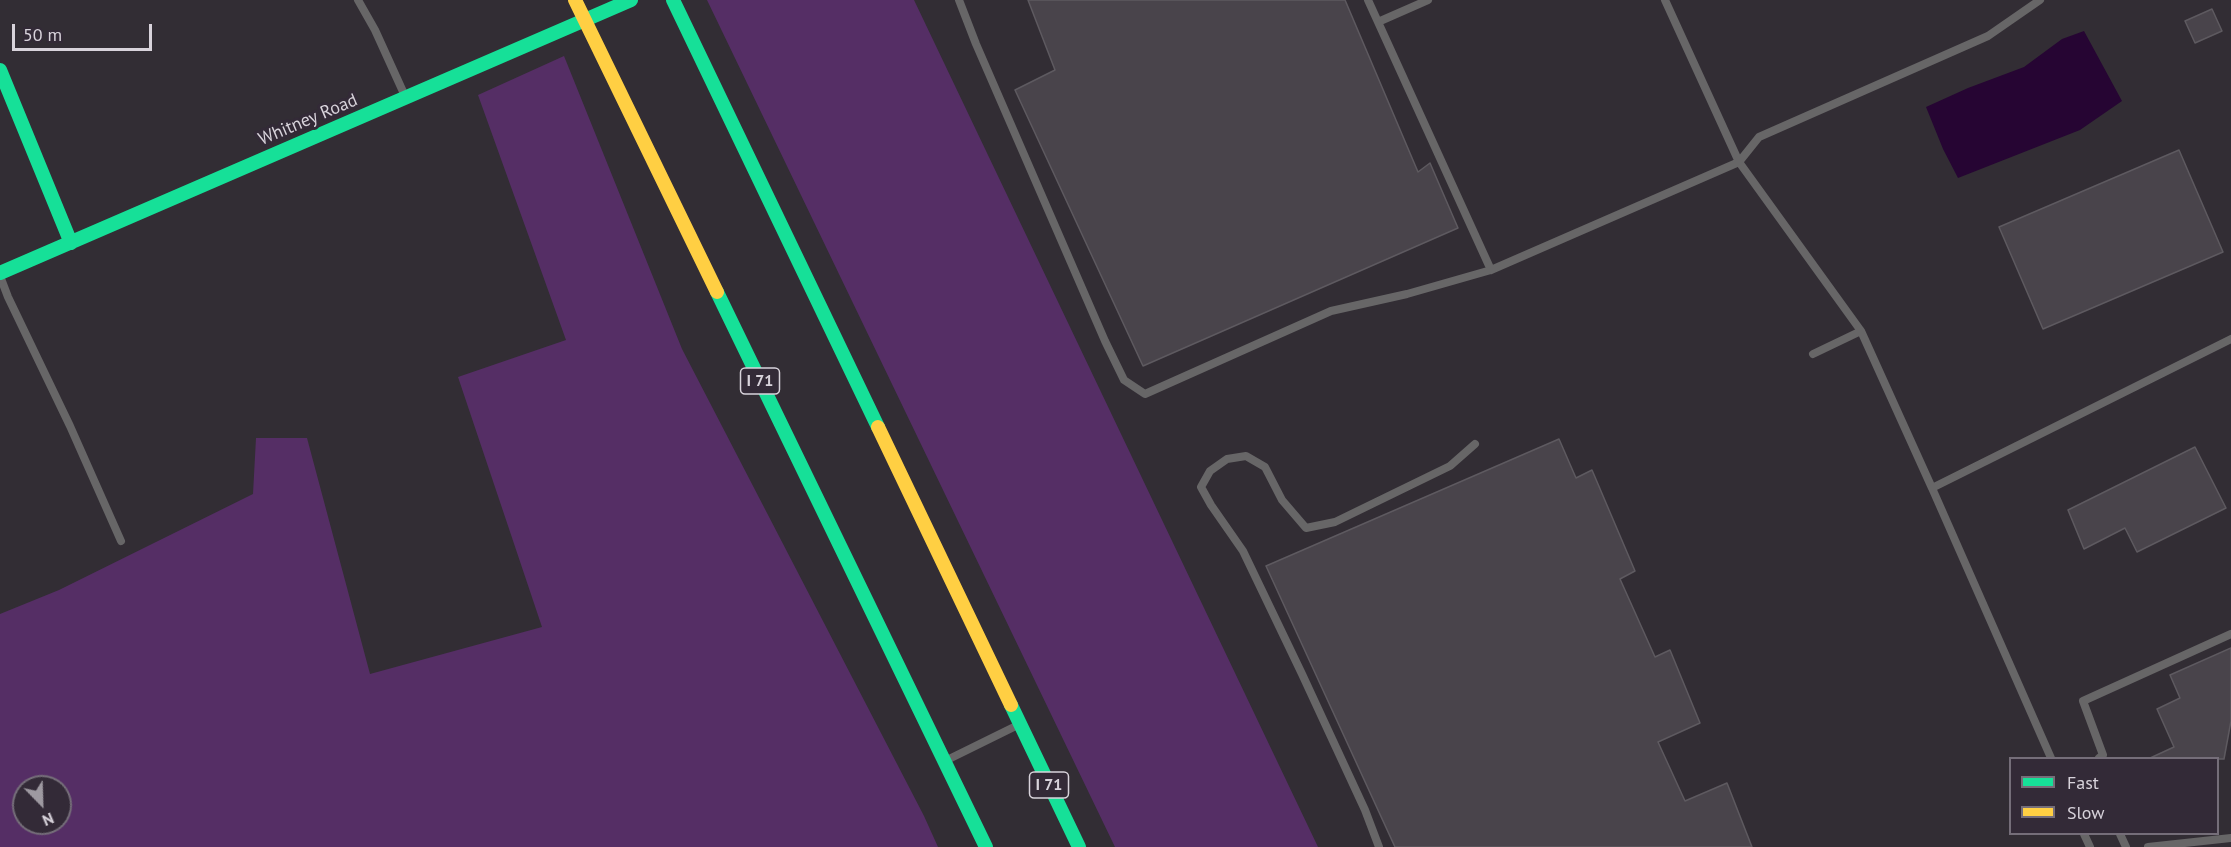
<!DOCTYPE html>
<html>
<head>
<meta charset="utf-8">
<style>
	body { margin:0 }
	#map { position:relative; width:2231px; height:847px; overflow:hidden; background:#322d34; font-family:"PT Sans",sans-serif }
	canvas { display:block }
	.legend { position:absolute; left:2009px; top:757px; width:210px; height:78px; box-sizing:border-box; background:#332a37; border:2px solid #756e79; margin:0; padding:8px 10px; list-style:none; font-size:18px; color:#d8d3db }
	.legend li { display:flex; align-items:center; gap:12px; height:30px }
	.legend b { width:30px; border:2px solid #756e79 }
	.north { position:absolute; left:12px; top:775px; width:60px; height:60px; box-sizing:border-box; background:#332a37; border:2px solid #756e79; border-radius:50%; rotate:157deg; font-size:16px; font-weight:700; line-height:24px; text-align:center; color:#d8d3db }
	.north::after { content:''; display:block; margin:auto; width:21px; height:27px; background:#9e99a1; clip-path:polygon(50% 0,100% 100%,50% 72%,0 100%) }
	.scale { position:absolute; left:12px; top:24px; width:140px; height:27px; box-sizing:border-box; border:3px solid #d8d3db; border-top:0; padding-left:8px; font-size:18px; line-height:21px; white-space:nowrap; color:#d8d3db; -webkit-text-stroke:4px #332a37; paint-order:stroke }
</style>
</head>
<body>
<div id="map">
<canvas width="2231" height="847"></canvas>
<ul class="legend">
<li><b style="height:8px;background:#16e098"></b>Fast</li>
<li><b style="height:8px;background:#ffcf43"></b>Slow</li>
</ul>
<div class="north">N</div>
<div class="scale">50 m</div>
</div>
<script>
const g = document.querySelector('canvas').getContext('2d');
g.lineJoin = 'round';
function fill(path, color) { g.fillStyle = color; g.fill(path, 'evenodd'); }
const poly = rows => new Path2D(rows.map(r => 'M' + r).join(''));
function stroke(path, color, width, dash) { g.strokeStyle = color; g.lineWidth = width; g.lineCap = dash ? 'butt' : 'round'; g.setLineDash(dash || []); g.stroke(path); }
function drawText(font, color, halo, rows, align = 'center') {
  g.font = font + ' "PT Sans",sans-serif'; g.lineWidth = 6; g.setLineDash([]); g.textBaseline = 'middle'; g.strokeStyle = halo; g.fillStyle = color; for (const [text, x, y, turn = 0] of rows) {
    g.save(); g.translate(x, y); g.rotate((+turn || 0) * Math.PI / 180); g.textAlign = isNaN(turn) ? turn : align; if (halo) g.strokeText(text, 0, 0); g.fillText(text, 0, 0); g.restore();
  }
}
const green = poly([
	[707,0,914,0,1318,847,1115,847],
	[564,56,682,349,924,816,938,847,0,847,0,614,59,590,253,494,256,438,307,438,370,674,542,627,458,377,566,340,478,95],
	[24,787,60,787,60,823,24,823]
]);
const water = poly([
	[2084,31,2122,101,2080,130,1958,178,1943,149,1926,107,1968,88,2024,67,2062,39]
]);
const building = poly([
	[1028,0,1345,0,1418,172,1430,163,1458,228,1143,366,1015,90,1055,70,1028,0],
	[2212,9,2222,31,2195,43,2185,21,2212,9],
	[2179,150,2223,252,2043,329,1999,227,2179,150],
	[1559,439,1576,478,1592,470,1635,571,1620,579,1655,657,1670,650,1700,723,1658,742,1685,801,1727,783,1752,847,1395,847,1266,566,1559,439],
	[2195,447,2226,508,2137,552,2125,528,2084,549,2068,510,2195,447],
	[2231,648,2231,721,2224,759,2148,759,2174,747,2157,709,2180,698,2170,675,2231,648]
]);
const lane = poly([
	[358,0,375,30,405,96],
	[959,0,976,44,1105,341,1124,380,1145,394,1331,311,1407,294,1491,270,1739,162,1759,137,1988,36,2040,0],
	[1368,0,1491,270],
	[1665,0,1739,162,1861,331],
	[1378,22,1428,0],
	[0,276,8,297,70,426,121,541],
	[1813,354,1861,331,1932,488],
	[2051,758,1932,488,2231,339],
	[2099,758,2103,755,2083,701,2231,634],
	[949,759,1016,726],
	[2084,834,2090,847],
	[2120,834,2126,847],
	[1379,847,1365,810,1302,674,1243,551,1211,505,1201,487,1210,471,1227,459,1246,456,1265,467,1282,500,1306,528,1335,522,1450,466,1475,444],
	[2148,847,2231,838]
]);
const fast = poly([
	[673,0,878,427],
	[0,70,71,243],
	[0,273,631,0],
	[717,292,986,847],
	[1011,705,1079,847]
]);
const slow = poly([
	[575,0,717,292],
	[878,427,1011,705]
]);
const shields = [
	[760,381,39],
	[1049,785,39]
];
const shieldNames = [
	["I 71",760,381],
	["I 71",1049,785]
];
const streetNames = [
	["Whitney Road",308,120,-23]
];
fill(green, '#552e65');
fill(water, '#260533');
fill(building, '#49444b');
stroke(building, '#5e5a60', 1.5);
stroke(lane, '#676667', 8);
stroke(fast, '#16e098', 14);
stroke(slow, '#ffcf43', 14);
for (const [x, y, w] of shields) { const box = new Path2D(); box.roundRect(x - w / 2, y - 13, w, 26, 4.5); g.fillStyle = '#332a37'; g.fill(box); stroke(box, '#d8d3db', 1.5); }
drawText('bold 16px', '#d8d3db', null, shieldNames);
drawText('18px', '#d8d3db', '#332a37', streetNames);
</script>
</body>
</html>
